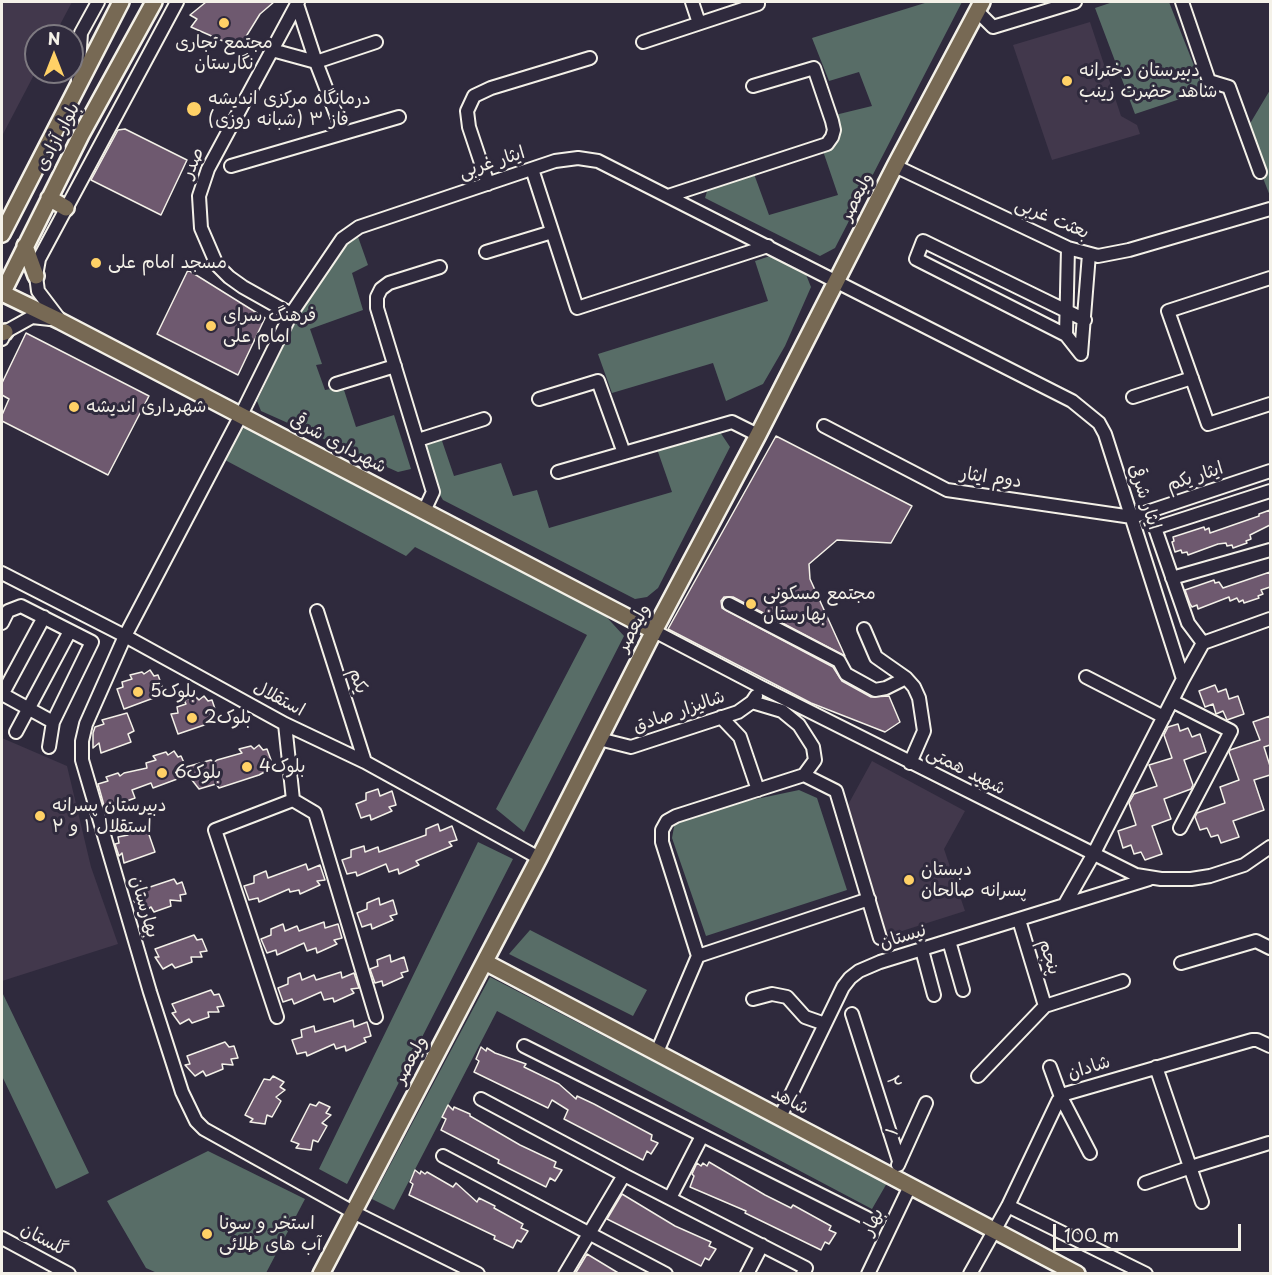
<!DOCTYPE html>
<html>
<head>
<meta charset="utf-8">
<style>
	body { margin:0 }
	#map { position:relative; width:1272px; height:1275px; overflow:hidden; background:#2f2a3d; font-family:"Playpen Sans",sans-serif }
	canvas { display:block }
	.frame { position:absolute; inset:0; border:3px solid #f4f1e8; pointer-events:none }
	.north { position:absolute; left:24px; top:24px; width:60px; height:60px; box-sizing:border-box; background:#2f2a3d; border:2px solid #7e7a81; border-radius:50%; rotate:0deg; font-size:16px; font-weight:700; line-height:24px; text-align:center; color:#f4f1e8 }
	.north::after { content:''; display:block; margin:auto; width:21px; height:27px; background:#ffd166; clip-path:polygon(50% 0,100% 100%,50% 72%,0 100%) }
	.scale { position:absolute; left:1053px; top:1224px; width:188px; height:27px; box-sizing:border-box; border:3px solid #f4f1e8; border-top:0; padding-left:8px; font-size:18px; line-height:21px; white-space:nowrap; color:#f4f1e8; -webkit-text-stroke:4px #2f2a3d; paint-order:stroke }
</style>
</head>
<body>
<div id="map">
<canvas width="1272" height="1275"></canvas>
<div class="frame"></div>
<div class="north">N</div>
<div class="scale">100 m</div>
</div>
<script>
const g = document.querySelector('canvas').getContext('2d');
g.lineJoin = 'round';
function fill(path, color) { g.fillStyle = color; g.fill(path, 'evenodd'); }
const poly = rows => new Path2D(rows.map(r => 'M' + r).join(''));
function stroke(path, color, width, dash) { g.strokeStyle = color; g.lineWidth = width; g.lineCap = dash ? 'butt' : 'round'; g.setLineDash(dash || []); g.stroke(path); }
function drawText(font, color, halo, rows, align = 'center') {
  g.font = font + ' "Playpen Sans","Playpen Sans Arabic",sans-serif'; g.lineWidth = 6; g.setLineDash([]); g.textBaseline = 'middle'; g.strokeStyle = halo; g.fillStyle = color; for (const [text, x, y, turn = 0] of rows) {
    g.save(); g.translate(x, y); g.rotate((+turn || 0) * Math.PI / 180); g.textAlign = isNaN(turn) ? turn : align; if (halo) g.strokeText(text, 0, 0); g.fillText(text, 0, 0); g.restore();
  }
}
const built = poly([
	[2,2,72,2,54,36,36,36,36,71,2,136],
	[1090,22,1121,116,1137,125,1140,134,1052,160,1013,45],
	[2,738,67,766,91,867,118,944,2,981],
	[872,761,965,811,944,849,965,911,880,938,843,814]
]);
const green = poly([
	[928,2,962,2,835,248,820,256,705,198,708,188,754,174,769,215,838,195,823,151,839,141,835,115,872,106,859,72,829,81,812,38],
	[1113,2,1169,2,1204,91,1135,114,1095,8],
	[1270,90,1270,196,1245,132],
	[357,234,368,265,352,273,363,310,310,329,322,364,316,365,325,390,343,387,356,427,394,415,411,469,398,472,261,411,257,401,297,318,334,257,348,239],
	[773,255,805,272,811,287,785,346,763,384,726,401,713,363,612,393,598,354,768,301,755,261],
	[247,425,601,611,624,636,524,832,496,809,587,635,415,547,406,556,225,460,237,434],
	[720,432,730,447,658,588,647,597,635,599,443,500,438,492,424,442,441,438,454,476,501,463,513,496,537,490,549,528,672,492,657,449],
	[799,790,817,798,847,890,706,936,672,838,676,816],
	[478,842,513,859,347,1184,319,1169],
	[530,930,647,990,633,1016,509,954],
	[490,977,887,1183,872,1209,497,1011,394,1210,372,1199],
	[2,992,89,1173,56,1189,2,1076],
	[208,1151,305,1199,266,1273,157,1273,146,1268,107,1201]
]);
const building = poly([
	[206,2,274,2,260,14,239,48,191,27,197,19,190,15,206,2],
	[125,129,187,160,161,215,91,180,118,130,125,129],
	[188,270,265,318,238,375,157,334,188,270],
	[26,333,149,396,108,475,2,421,2,415,9,399,2,395,2,383,26,333],
	[776,436,912,506,891,543,837,540,809,564,810,579,845,656,733,597,724,597,721,601,722,608,833,667,842,681,871,697,889,696,900,722,885,732,811,703,668,629,776,436],
	[1270,510,1270,525,1250,535,1251,539,1246,541,1247,543,1233,548,1232,545,1227,546,1226,543,1218,544,1188,555,1187,552,1182,553,1181,550,1175,552,1172,542,1174,541,1173,537,1204,527,1205,530,1209,528,1210,533,1259,516,1259,514,1270,510],
	[1270,572,1270,587,1261,590,1263,594,1258,596,1259,598,1244,603,1243,600,1239,602,1237,598,1230,601,1229,597,1198,609,1197,605,1192,607,1190,604,1185,590,1214,580,1215,583,1219,582,1223,588,1270,572],
	[150,670,154,676,158,675,162,686,156,688,159,696,124,709,117,689,123,687,122,682,132,679,130,675,142,672,144,674,150,670],
	[1215,685,1218,692,1226,689,1229,699,1238,696,1244,714,1227,720,1223,711,1216,714,1213,704,1205,707,1199,691,1215,685],
	[204,696,208,701,212,700,216,712,210,714,213,722,178,734,171,714,178,713,177,707,186,704,184,700,196,697,199,700,204,696],
	[127,713,134,731,128,734,131,742,101,753,99,743,93,748,93,733,95,727,104,724,102,720,127,713],
	[1270,716,1270,745,1264,747,1270,766,1270,775,1254,780,1264,810,1233,821,1239,837,1221,843,1218,835,1211,837,1207,828,1200,830,1195,817,1197,813,1225,803,1220,787,1239,780,1229,752,1230,750,1260,740,1253,722,1270,716],
	[1178,724,1180,731,1188,728,1192,737,1200,734,1206,752,1184,760,1193,785,1191,789,1164,799,1171,819,1152,826,1162,854,1145,860,1141,852,1134,854,1131,845,1123,848,1118,831,1136,825,1129,803,1134,794,1157,786,1149,765,1172,758,1164,735,1168,727,1178,724],
	[259,745,263,750,267,749,271,760,265,763,268,770,259,775,219,788,216,784,199,789,188,775,153,788,151,783,132,790,135,798,105,809,98,784,108,781,106,777,118,773,120,776,124,773,147,768,146,763,156,760,153,756,166,752,168,755,174,751,178,757,181,756,186,767,211,760,213,763,217,760,242,753,239,749,251,746,254,749,259,745],
	[378,789,380,796,392,791,396,805,389,807,392,811,371,820,370,815,361,818,356,804,366,800,366,793,378,789],
	[438,824,440,831,452,826,457,840,449,842,452,846,416,861,419,865,399,874,398,869,389,872,386,864,357,876,356,872,347,874,342,860,351,857,351,850,364,846,365,852,378,847,379,852,426,835,426,829,438,824],
	[146,826,155,852,124,863,122,853,119,856,115,844,119,843,118,837,128,835,125,831,137,827,140,830,146,826],
	[306,864,308,870,320,865,325,880,317,881,320,885,300,894,299,890,290,892,289,889,259,902,258,898,249,900,244,886,254,883,254,876,266,871,268,878,306,864],
	[174,879,177,884,182,882,186,894,180,895,181,901,170,900,171,906,154,912,151,907,143,912,134,901,138,900,135,892,174,879],
	[379,898,380,905,393,900,397,914,390,916,393,920,372,929,371,924,362,927,357,913,367,909,367,903,379,898],
	[324,922,325,928,338,924,342,938,334,940,337,944,317,953,316,948,307,951,304,943,277,955,276,950,267,953,261,939,271,935,271,929,283,924,285,931,297,926,299,931,324,922],
	[194,935,197,940,202,939,207,951,200,952,202,957,191,957,192,962,175,968,172,964,163,969,155,957,159,957,155,949,194,935],
	[390,955,391,962,404,957,408,971,401,973,403,977,383,986,382,981,375,983,370,969,378,966,377,960,390,955],
	[341,972,342,978,354,973,359,988,351,989,354,993,334,1002,333,998,324,1000,321,992,294,1004,292,999,283,1002,278,988,288,984,288,978,300,973,302,980,314,975,316,980,341,972],
	[211,990,214,995,219,994,224,1006,217,1007,219,1012,208,1012,209,1017,192,1023,189,1019,180,1024,172,1013,176,1012,172,1004,211,990],
	[353,1020,354,1027,367,1022,371,1036,364,1038,366,1042,346,1051,345,1046,336,1049,334,1044,307,1056,306,1052,297,1054,292,1040,302,1037,301,1030,314,1026,315,1032,353,1020],
	[225,1042,229,1047,234,1046,238,1058,231,1059,233,1065,222,1064,223,1069,206,1076,203,1071,195,1076,185,1065,190,1064,187,1056,225,1042],
	[481,1047,486,1051,487,1048,495,1053,526,1064,524,1067,559,1084,576,1099,577,1096,594,1104,652,1135,651,1140,658,1143,651,1154,647,1151,643,1160,564,1119,568,1110,552,1100,548,1108,474,1072,479,1061,476,1059,481,1047],
	[273,1076,284,1082,280,1087,285,1090,276,1097,281,1101,272,1117,267,1115,265,1124,250,1122,253,1119,245,1115,264,1079,270,1080,273,1076],
	[319,1102,330,1107,326,1113,331,1115,322,1123,327,1126,318,1142,313,1140,311,1150,296,1148,299,1144,291,1141,310,1104,316,1106,319,1102],
	[448,1105,453,1110,454,1107,470,1114,470,1116,520,1145,556,1162,554,1167,562,1170,555,1181,550,1178,546,1187,498,1163,499,1160,441,1130,446,1119,442,1117,448,1105],
	[709,1162,765,1195,791,1208,793,1205,831,1226,829,1230,836,1233,829,1244,825,1242,821,1250,745,1213,746,1211,690,1187,694,1176,692,1174,697,1163,701,1166,703,1163,707,1166,709,1162],
	[415,1170,420,1174,421,1171,425,1174,427,1172,453,1187,456,1183,477,1202,479,1198,495,1206,494,1208,523,1224,521,1228,528,1231,521,1242,517,1240,513,1248,494,1239,495,1236,409,1195,413,1184,410,1182,415,1170],
	[622,1194,675,1226,711,1242,709,1246,716,1249,709,1260,705,1258,701,1266,607,1219,622,1194],
	[587,1254,620,1274,575,1274,587,1254]
]);
const minor = poly([
	[692,2,699,23],
	[1182,2,1209,81,1229,87,1260,172],
	[297,4,316,62,343,132],
	[977,11,993,27,1075,2],
	[643,42,758,4],
	[272,50,316,62,376,42],
	[78,81,81,33,98,2],
	[231,166,399,117],
	[895,166,1068,248,1098,256,1129,250,1270,209],
	[532,169,577,308,768,246],
	[488,184,469,127,467,111,474,96,491,88,590,58],
	[668,196,827,144,832,137,834,130,832,121,814,68,753,86],
	[486,252,552,232],
	[1270,278,1168,311,1208,424,1270,404],
	[291,314,243,287,229,277,217,265,201,228,199,196,208,169,298,2],
	[60,320,38,291,36,276,39,259,177,2],
	[1066,335,1068,248],
	[2,339,5,332,32,317,50,319],
	[1081,354,1066,335,916,259,923,241,1085,320],
	[1081,354,1089,254],
	[336,384,395,366],
	[1133,397,1192,378],
	[539,399,598,381,624,453],
	[824,426,947,490,1132,517,1270,471],
	[418,440,484,419],
	[558,472,732,422,758,435],
	[424,511,433,492,377,308,377,297,381,289,389,283,440,267],
	[2,573,125,636,285,724,365,762,539,858],
	[1172,578,1270,550],
	[729,604,839,661,846,674,875,690,886,688,906,678],
	[317,611,365,762],
	[2,623,8,611,21,606,92,642,53,722,49,747],
	[864,629,876,657,906,678,914,687,919,698,924,731,910,763],
	[654,631,761,687,1136,875,1161,879,1191,879,1210,876,1244,865,1270,847],
	[1203,643,1188,623,1155,528,1270,491],
	[1086,677,1164,717],
	[1183,679,1203,643,1270,619],
	[2,694,53,722],
	[2,695,44,617],
	[1172,701,1231,731,1180,828],
	[721,717,740,737,758,790],
	[16,732,70,631],
	[599,739,631,747,738,712,752,702,756,696],
	[804,775,836,791,880,938],
	[293,800,315,813,376,1017],
	[1019,920,1045,1006],
	[949,941,963,990],
	[922,950,934,995],
	[698,956,869,899],
	[1181,963,1256,941,1270,948],
	[753,999,772,994,787,997,805,1017,825,1024],
	[852,1014,899,1161],
	[277,1017,215,830,293,800,285,724],
	[524,1046,867,1218],
	[657,1052,698,956,662,842,662,830,667,821,676,816,804,775,815,760,813,747,799,725,782,711,752,702],
	[1050,1067,1061,1097,1090,1153],
	[1156,1067,1202,1202],
	[978,1076,1045,1006,1123,981],
	[481,1099,624,1175],
	[780,1117,843,987,850,978,859,971,880,962,1149,879],
	[443,1156,666,1274],
	[898,1165,926,1103],
	[1145,1183,1191,1167,1269,1143],
	[670,1198,702,1136],
	[1008,1206,1146,1274],
	[2,1238,69,1274],
	[478,1274,353,1212,204,1129,196,1121,182,1092,150,992,82,760,82,741,86,724,125,636,241,415,291,314,342,239,359,227,555,161,578,158,598,161,1072,401,1099,423,1105,434,1183,679,1093,855,1065,904],
	[565,1274,624,1175,806,1268,803,1274],
	[747,1274,762,1245],
	[868,1274,910,1186],
	[970,1274,1008,1206,1058,1101,1065,1094,1252,1040,1257,1040,1270,1046]
]);
const major = poly([
	[49,198,66,208],
	[2,234,121,2],
	[25,246,36,276],
	[2,293,60,321,654,631],
	[2,294,81,135,154,2],
	[2,333,5,332],
	[485,962,1077,1274],
	[321,1274,539,858,654,631,758,435,895,166,982,2]
]);
const markers = [
	[224,23,6,"#ffd166"],
	[1067,81,6,"#ffd166"],
	[194,109,8,"#ffd166"],
	[96,263,6,"#ffd166"],
	[211,326,6,"#ffd166"],
	[74,407,6,"#ffd166"],
	[751,604,6,"#ffd166"],
	[138,692,6,"#ffd166"],
	[192,718,6,"#ffd166"],
	[247,767,6,"#ffd166"],
	[162,773,6,"#ffd166"],
	[40,816,6,"#ffd166"],
	[909,880,6,"#ffd166"],
	[207,1234,6,"#ffd166"]
];
const poiNames = [
	["مجتمع تجاری",224,43,"center"],
	["نگارستان",224,64,"center"],
	["دبیرستان دخترانه",1079,71],
	["شاهد حضرت زینب",1079,92],
	["درمانگاه مرکزی اندیشه",208,99],
	["فاز ۳ (شبانه روزی)",208,120],
	["مسجد امام علی",108,263],
	["فرهنگ سرای",223,316],
	["امام علی",223,337],
	["شهرداری اندیشه",86,407],
	["مجتمع مسکونی",763,594],
	["بهارستان",763,615],
	["بلوک5",150,692],
	["بلوک2",204,718],
	["بلوک4",259,767],
	["بلوک6",174,773],
	["دبیرستان پسرانه",52,806],
	["استقلال ۱ و ۲",52,827],
	["دبستان",921,870],
	["پسرانه صالحان",921,891],
	["استخر و سونا",219,1224],
	["آب های طلائی",219,1245]
];
const streetNames = [
	["بلوار آزادی",58,137,-62],
	["صدر",193,163,-66],
	["ایثار غربی",492,163,-18],
	["ولیعصر",857,197,-63],
	["بعثت غربی",1052,219,23],
	["شهرداری شرقی",338,444,28],
	["ایثار یکم",1195,477,-18],
	["دوم ایثار",991,478,8],
	["ایثار شرقی",1144,497,72],
	["ولیعصر",634,628,-62],
	["یکم",358,681,72],
	["استقلال",279,699,28],
	["شالیزار صادق",679,712,-19],
	["شهید همتی",966,771,27],
	["بهارستان",144,907,74],
	["نيستان",903,937,-17],
	["پنجم",1049,957,73],
	["ولیعصر",411,1060,-62],
	["شادان",1089,1068,-17],
	["۲",893,1082,72],
	["شاهد",790,1101,28],
	["۱",893,1132,-65],
	["بهار",873,1222,-64],
	["گلستان",44,1240,28]
];
fill(built, '#42384c');
fill(green, '#586d67');
fill(building, '#6e596f');
stroke(building, '#f4f1e8', 1.5);
stroke(minor, '#f4f1e8', 16);
stroke(major, '#f4f1e8', 20);
stroke(minor, '#2f2a3d', 12);
stroke(major, '#776954', 15);
for (const [x, y, r, color] of markers) { const dot = new Path2D(); dot.arc(x, y, r, 0, 2 * Math.PI); g.fillStyle = color; g.fill(dot); stroke(dot, '#2f2a3d', 2); }
drawText('18px', '#f4f1e8', '#2f2a3d', poiNames, 'left');
drawText('18px', '#f4f1e8', '#2f2a3d', streetNames);
</script>
</body>
</html>
